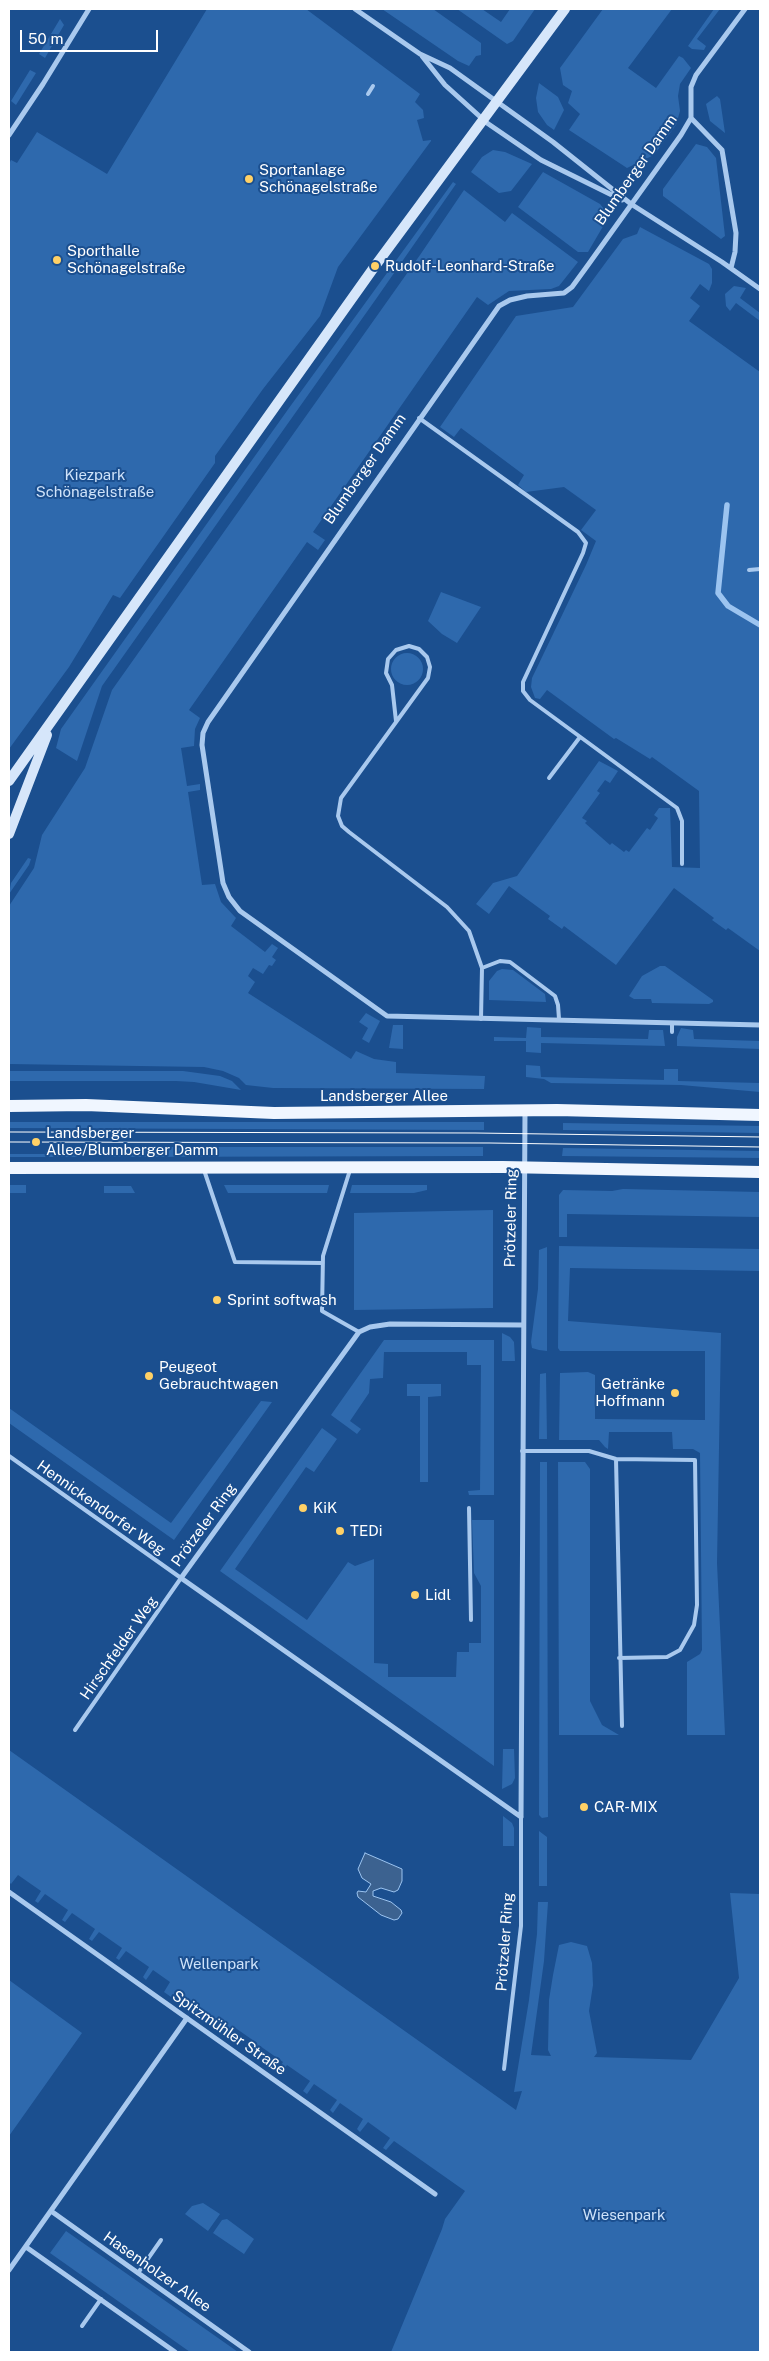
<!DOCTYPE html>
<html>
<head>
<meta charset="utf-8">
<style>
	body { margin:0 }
	#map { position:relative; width:769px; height:2361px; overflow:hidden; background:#1b4f8f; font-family:"Public Sans",sans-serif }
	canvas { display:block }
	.frame { position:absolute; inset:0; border:10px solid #fff; pointer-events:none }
	.scale { position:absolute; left:20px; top:30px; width:138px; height:22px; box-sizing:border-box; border:2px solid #fff; border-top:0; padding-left:6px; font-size:15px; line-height:18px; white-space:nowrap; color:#fff; -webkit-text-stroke:4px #1b4f8f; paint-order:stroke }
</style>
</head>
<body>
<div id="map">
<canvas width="769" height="2361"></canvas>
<div class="frame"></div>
<div class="scale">50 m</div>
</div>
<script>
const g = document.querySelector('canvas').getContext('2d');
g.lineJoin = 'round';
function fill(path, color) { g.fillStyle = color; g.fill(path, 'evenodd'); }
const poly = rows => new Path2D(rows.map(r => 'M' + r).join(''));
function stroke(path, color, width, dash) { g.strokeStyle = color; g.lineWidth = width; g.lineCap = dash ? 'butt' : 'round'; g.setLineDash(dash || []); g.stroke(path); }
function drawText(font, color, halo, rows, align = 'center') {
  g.font = font + ' "Public Sans",sans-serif'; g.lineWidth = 4; g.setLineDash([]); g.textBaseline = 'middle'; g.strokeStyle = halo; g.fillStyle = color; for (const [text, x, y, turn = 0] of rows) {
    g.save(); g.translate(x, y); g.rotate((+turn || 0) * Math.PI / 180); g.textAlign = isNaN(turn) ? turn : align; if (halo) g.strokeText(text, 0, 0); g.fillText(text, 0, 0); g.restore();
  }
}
const green = poly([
	[207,9,306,9,420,94,415,102,423,110,424,118,417,120,423,141,431,140,431,141,338,267,320,316,263,389,215,456,215,463,120,598,113,595,69,667,9,749,9,164,11,160,17,163,37,132,107,174],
	[382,9,433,9,481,43,481,55,476,56,469,66,458,61],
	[457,9,482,9,501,22,510,9,535,9,513,41,507,44],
	[603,9,672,9,628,68,656,88,679,56,683,58,691,68,680,84,678,96,680,111,676,125,654,155,627,168,569,130,580,114,568,103,572,91,563,85,560,68],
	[714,9,720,9,697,39,706,46,704,50,692,49,688,46],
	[60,19,64,25,45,58,39,54],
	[30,70,36,73,16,105,11,101],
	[539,83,558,97,564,110,554,130,547,125,538,112,536,98],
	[717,96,720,99,725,133,710,121,706,104],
	[696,144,707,147,716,158,725,236,721,239,663,196,663,189],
	[493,150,505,152,532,164,511,191,499,193,471,172,482,157],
	[543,172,600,204,604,209,605,223,588,252,578,252,518,207],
	[453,182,456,184,376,299,102,686,77,761,56,748,61,729,289,408],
	[464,190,505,222,512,213,578,262,559,286,551,289,509,291,488,305,477,297,313,532,325,540,318,550,307,542,189,710,200,718,195,729,194,746,181,748,187,786,200,784,200,790,188,792,202,885,215,884,221,902,236,918,231,926,265,952,272,944,278,948,272,957,276,960,272,966,269,965,263,974,253,968,248,976,255,982,248,993,351,1059,356,1051,374,1059,396,1062,396,1073,485,1076,484,1089,273,1088,246,1085,239,1078,223,1071,204,1067,9,1064,9,906,34,868,42,835,85,768,112,690,420,255],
	[640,227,709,264,712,269,712,283,709,291,700,284,690,298,700,306,689,321,760,372,760,951,728,928,726,930,712,920,714,918,674,888,616,965,564,926,562,929,548,919,550,916,509,886,489,914,476,904,493,883,517,876,599,761,618,771,610,783,605,780,597,791,600,793,582,818,587,821,585,823,610,845,612,843,624,852,626,850,629,852,647,828,650,830,658,818,654,815,659,808,670,808,672,867,700,868,699,791,652,757,650,759,616,738,614,739,547,690,540,699,535,698,531,687,532,678,586,565,596,541,581,530,596,510,564,487,526,492,518,485,524,475,461,428,454,437,440,427,516,316,573,307,623,239,637,234],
	[734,286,746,288,740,298,760,313,760,321,736,303,730,311,726,306,725,294],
	[441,592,481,607,457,643,442,634,428,621],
	'391 669a16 16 0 1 1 32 0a16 16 0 1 1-32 0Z',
	[28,858,31,859,29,865,9,894,11,883],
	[660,966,665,966,713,1000,713,1002,709,1004,652,1003,651,999,634,999,629,996,642,976],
	[502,969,513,970,545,994,546,1002,489,1000,489,981,497,971],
	[366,1013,380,1021,369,1043,362,1039,368,1028,359,1022],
	[393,1025,403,1025,403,1049,389,1048],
	[527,1027,541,1028,541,1037,648,1039,649,1030,663,1030,665,1046,541,1043,541,1053,526,1052,526,1041,494,1041,494,1037,526,1038],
	[681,1028,693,1030,694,1039,760,1041,760,1049,677,1046,677,1037],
	[526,1065,540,1066,541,1077,664,1080,664,1069,678,1069,678,1081,760,1083,760,1092,681,1085,551,1083,544,1079,526,1077],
	[9,1071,183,1071,220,1076,232,1081,241,1090,194,1082,176,1081,9,1081],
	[9,1122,484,1122,484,1130,9,1128],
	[563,1123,760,1126,760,1133,563,1130],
	[105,1147,483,1147,483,1156,105,1157],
	[563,1148,760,1151,760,1158,562,1156],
	[9,1154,78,1154,78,1157,9,1157],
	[9,1185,26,1185,26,1193,9,1193],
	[224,1185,329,1185,327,1193,228,1193],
	[352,1185,427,1185,427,1190,414,1193,350,1193],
	[104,1186,131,1186,135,1193,104,1193],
	[623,1189,760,1192,760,1217,567,1214,567,1237,559,1237,559,1195,563,1190,612,1191],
	[493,1210,493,1308,354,1310,354,1213],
	[559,1246,760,1249,760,1271,570,1268,568,1321,721,1333,717,1563,725,1735,687,1735,687,1662,700,1654,702,1650,700,1453,693,1449,673,1449,672,1432,609,1432,608,1449,605,1447,599,1440,559,1440,560,1373,588,1372,595,1375,595,1419,705,1420,705,1351,560,1351,558,1348],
	[547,1247,547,1351,539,1350,532,1348,531,1342,538,1289,539,1250],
	[502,1333,510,1337,514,1342,515,1361,502,1361],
	[384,1340,494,1340,494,1495,469,1495,468,1491,480,1490,481,1365,467,1365,467,1352,384,1352,383,1378,370,1379,369,1393,350,1421,361,1429,357,1434,331,1415],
	[546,1373,547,1439,539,1439,540,1374],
	[407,1384,441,1384,441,1396,428,1397,428,1482,420,1482,420,1396,407,1396],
	[261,1401,272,1402,174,1540,9,1423,9,1408,171,1523],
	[322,1428,337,1439,314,1472,306,1467,235,1569,307,1620,348,1562,355,1566,374,1559,374,1663,388,1664,388,1677,456,1677,457,1652,469,1652,469,1643,481,1643,481,1586,474,1573,472,1520,494,1520,494,1766,220,1571],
	[540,1462,547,1462,548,1817,542,1818,539,1815],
	[558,1462,585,1462,590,1469,590,1701,602,1725,619,1735,559,1735],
	[503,1749,514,1749,515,1778,512,1784,502,1789],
	[9,1750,516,2110,522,2091,514,2092,529,2000,537,1934,538,1902,548,1902,544,1961,531,2055,551,2056,548,2050,549,2000,553,1975,559,1945,571,1942,587,1946,592,1963,593,1985,589,2011,597,2053,594,2057,691,2060,739,1978,730,1893,760,1894,760,2352,391,2352,442,2229,445,2219,465,2191,394,2141,386,2150,383,2148,390,2138,368,2122,360,2132,357,2129,363,2119,340,2103,333,2113,330,2110,337,2100,314,2084,307,2094,303,2091,310,2081,287,2065,280,2075,276,2072,283,2062,260,2046,253,2056,250,2053,257,2043,234,2027,226,2036,221,2033,227,2023,219,2017,212,2026,164,1992,170,1982,153,1970,146,1980,143,1977,149,1967,126,1951,119,1960,116,1958,122,1948,99,1932,92,1941,89,1939,95,1929,72,1913,65,1922,62,1920,68,1910,45,1894,38,1903,35,1901,41,1891,18,1875,11,1884,9,1882],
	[503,1816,512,1823,514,1828,514,1846,503,1846],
	[539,1831,547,1837,547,1886,539,1886],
	[9,1980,82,2033,9,2136],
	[203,2203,220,2214,208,2231,185,2214,192,2206],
	[227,2219,254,2239,244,2254,213,2233,222,2220],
	[66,2231,238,2352,190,2352,50,2253]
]);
const water = poly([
	[365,1853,402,1869,402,1881,398,1890,394,1892,381,1888,373,1891,373,1896,391,1902,401,1910,402,1913,398,1919,394,1920,381,1915,358,1897,357,1893,358,1891,366,1892,371,1884,362,1878,358,1869,365,1853]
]);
const stream = poly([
	[727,505,718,593,728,606,760,625]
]);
const lane = poly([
	[368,94,373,86],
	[419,418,578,532,586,543,583,553,523,682,523,691,530,700,677,808,682,821,682,864],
	[749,570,760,569],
	[396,721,392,685,386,673,388,659,396,650,409,646,419,649,427,657,430,667,428,678,341,798,338,816,342,826,349,832,447,907,469,931,482,968,481,1019],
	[549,778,580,737],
	[482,968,500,961,510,962,555,996,558,1005,559,1019],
	[672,1023,672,1032],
	[204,1170,235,1262,323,1263],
	[350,1170,323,1256,322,1311,359,1332],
	[522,1451,589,1451,616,1459,695,1460,697,1605,694,1625,680,1650,667,1657,619,1658],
	[9,1456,181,1578,75,1730],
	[616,1459,622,1726],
	[469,1508,471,1620],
	[504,2069,521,1926,521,1817],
	[138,2273,161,2240],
	[82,2326,101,2299]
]);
const street = poly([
	[355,9,420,54,450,68,553,142,631,204,722,262,760,289],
	[745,9,696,75,691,87,691,118,681,135,588,265,572,287,564,293,527,296,510,300,499,306,208,722,203,733,202,745,223,883,229,897,240,911,387,1016,760,1025],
	[422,56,445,85,487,123,541,160,622,200],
	[691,118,722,150,736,233,735,252,731,268],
	[9,135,43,84,89,9],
	[521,1817,181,1578,359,1332,370,1327,390,1324,522,1325],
	[521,1817,525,1111],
	[9,1892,435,2194],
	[51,2211,249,2352],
	[26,2247,175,2352],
	[9,2270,187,2018]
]);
const secondary = poly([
	[9,781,375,266,565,9],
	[9,834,47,735]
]);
const primary = poly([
	[9,1106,86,1105,274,1113,557,1110,760,1115],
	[9,1168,503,1167,760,1172]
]);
const tram = poly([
	[9,1132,476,1133,760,1137],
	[9,1142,490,1143,760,1147]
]);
const markers = [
	[249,179,5,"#ffd166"],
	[57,260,5,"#ffd166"],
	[375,266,5,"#ffd166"],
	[36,1142,5,"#ffd166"],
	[217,1300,5,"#ffd166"],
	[149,1376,5,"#ffd166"],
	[675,1393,5,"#ffd166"],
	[303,1508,5,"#ffd166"],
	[340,1531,5,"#ffd166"],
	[415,1595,5,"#ffd166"],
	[584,1807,5,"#ffd166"]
];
const poiNames = [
	["Sportanlage",259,170],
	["Schönagelstraße",259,187],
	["Sporthalle",67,251],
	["Schönagelstraße",67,268],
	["Rudolf-Leonhard-Straße",385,266],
	["Landsberger",46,1133],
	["Allee/Blumberger Damm",46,1150],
	["Sprint softwash",227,1300],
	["Peugeot",159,1367],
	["Gebrauchtwagen",159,1384],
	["Getränke",665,1384,"right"],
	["Hoffmann",665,1401,"right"],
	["KiK",313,1508],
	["TEDi",350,1531],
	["Lidl",425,1595],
	["CAR-MIX",594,1807]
];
const streetNames = [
	["Blumberger Damm",636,170,-55],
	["Blumberger Damm",365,469,-55],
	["Landsberger Allee",384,1096],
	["Prötzeler Ring",511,1218,-89],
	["Hennickendorfer Weg",101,1508,35],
	["Prötzeler Ring",204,1525,-54],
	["Hirschfelder Weg",119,1648,-55],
	["Prötzeler Ring",505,1942,-86],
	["Spitzmühler Straße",229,2033,35],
	["Hasenholzer Allee",157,2272,35]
];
const parkNames = [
	["Kiezpark",95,475],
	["Schönagelstraße",95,492],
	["Wellenpark",219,1964],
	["Wiesenpark",624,2215]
];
fill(green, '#2e69ad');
fill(water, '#3c6290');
stroke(water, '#9cc4f0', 1);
stroke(stream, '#9cc4f0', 5.5);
stroke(lane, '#a9c9ee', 4);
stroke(street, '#a9c9ee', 5);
stroke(secondary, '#d6e6fa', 10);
stroke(primary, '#f0f6ff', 12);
stroke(tram, '#fff', 1);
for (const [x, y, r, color] of markers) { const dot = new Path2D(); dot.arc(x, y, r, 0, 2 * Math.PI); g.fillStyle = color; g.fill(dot); stroke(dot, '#1b4f8f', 2); }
drawText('15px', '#fff', '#1b4f8f', poiNames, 'left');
drawText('15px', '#fff', '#1b4f8f', streetNames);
drawText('15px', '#cfe3fa', '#1b4f8f', parkNames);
</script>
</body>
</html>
